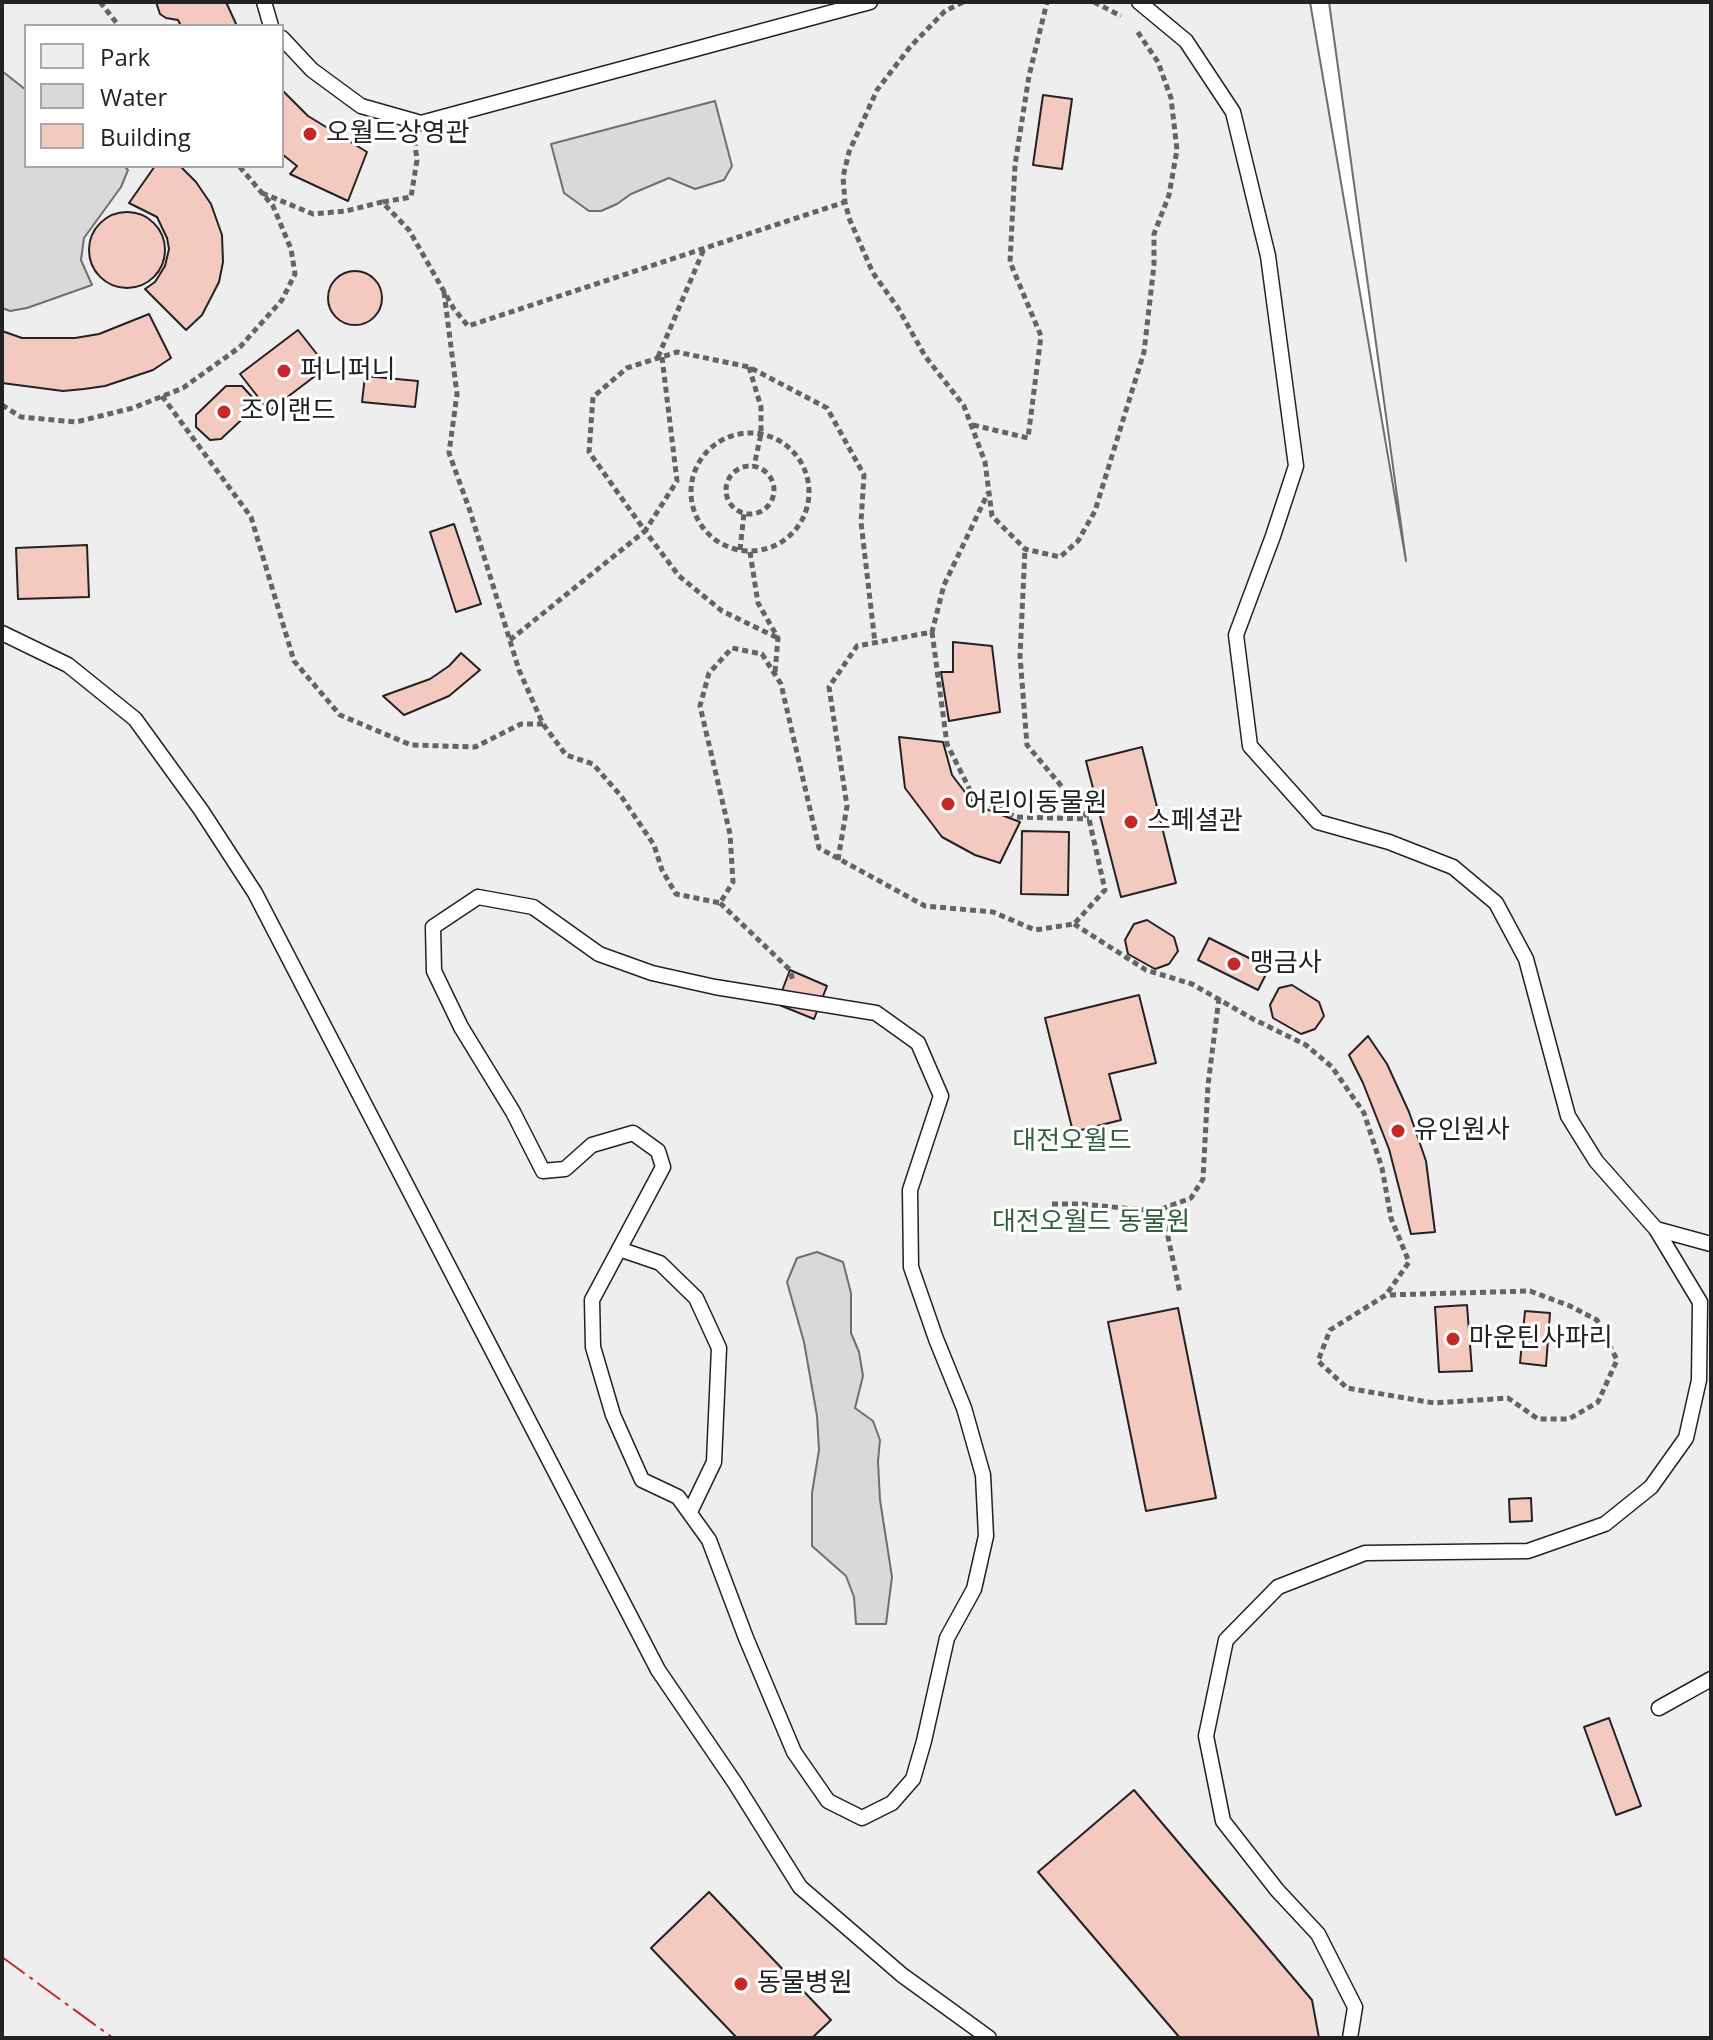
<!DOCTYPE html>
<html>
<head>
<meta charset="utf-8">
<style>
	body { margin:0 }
	#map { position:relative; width:1713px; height:2040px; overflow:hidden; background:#fff; font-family:"Open Sans",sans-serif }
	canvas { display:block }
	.frame { position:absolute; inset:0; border:4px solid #222; pointer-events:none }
	.legend { position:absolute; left:24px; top:24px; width:260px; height:144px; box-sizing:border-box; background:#fff; border:2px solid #a7a7a7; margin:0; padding:10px 14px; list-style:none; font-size:24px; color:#222 }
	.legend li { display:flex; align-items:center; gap:16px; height:40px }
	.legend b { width:40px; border:2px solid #a7a7a7 }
</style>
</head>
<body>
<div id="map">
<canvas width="1713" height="2040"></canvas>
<div class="frame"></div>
<ul class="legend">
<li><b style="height:22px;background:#eee"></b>Park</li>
<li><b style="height:22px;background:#d9d9d9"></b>Water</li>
<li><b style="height:22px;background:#f3c9c0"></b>Building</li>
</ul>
</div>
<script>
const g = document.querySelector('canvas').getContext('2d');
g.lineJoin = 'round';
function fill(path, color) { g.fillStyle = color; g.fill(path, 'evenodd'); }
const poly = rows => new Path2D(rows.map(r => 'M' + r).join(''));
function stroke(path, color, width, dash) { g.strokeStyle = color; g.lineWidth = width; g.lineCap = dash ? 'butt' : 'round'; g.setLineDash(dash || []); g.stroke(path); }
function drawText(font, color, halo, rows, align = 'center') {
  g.font = font + ' "Open Sans","Noto Sans KR",sans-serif'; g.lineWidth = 6; g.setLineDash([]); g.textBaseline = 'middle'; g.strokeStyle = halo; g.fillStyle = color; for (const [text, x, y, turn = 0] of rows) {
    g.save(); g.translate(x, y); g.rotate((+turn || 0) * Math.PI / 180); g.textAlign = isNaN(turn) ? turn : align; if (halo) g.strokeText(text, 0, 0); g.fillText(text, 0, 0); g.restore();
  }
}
const green = poly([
	[2,2,1310,2,1406,561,1329,2,1711,2,1711,2038,2,2038,2,2],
	[26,26,282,26,282,166,26,166,26,26]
]);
const water = poly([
	[2,71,26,90,26,166,124,166,128,170,121,187,84,238,81,260,92,285,27,308,10,311,2,308,2,71],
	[715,101,732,166,724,180,695,189,669,178,631,194,617,204,601,211,589,211,564,193,551,144,715,101],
	[817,1252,843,1262,851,1293,851,1333,859,1352,863,1376,855,1408,873,1421,880,1440,878,1461,880,1500,892,1577,886,1624,856,1624,854,1597,846,1576,812,1546,812,1493,819,1450,817,1416,804,1342,787,1282,797,1258,817,1252]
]);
const building = poly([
	[156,2,226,2,237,26,181,26,178,20,166,18,160,14,156,2],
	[282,90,308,116,367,152,348,201,290,174,297,166,282,154,282,90],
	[1043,95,1072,99,1062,169,1033,165,1043,95],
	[155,166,180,166,196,182,211,204,222,235,223,262,219,282,202,315,186,330,145,289,155,282,165,266,169,249,167,238,157,217,129,203,155,166],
	'89 250a38 38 0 1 1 76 0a38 38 0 1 1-76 0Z',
	'328 298a27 27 0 1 1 54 0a27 27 0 1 1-54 0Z',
	[149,314,171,358,153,370,105,386,84,389,63,391,2,383,2,331,22,338,75,338,99,334,149,314],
	[298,330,327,367,269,411,240,374,298,330],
	[365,376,418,381,415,407,362,402,365,376],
	[226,386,242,386,253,398,252,410,221,439,210,440,196,427,196,415,226,386],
	[454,524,481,604,456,612,430,532,454,524],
	[87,545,89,597,18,599,16,548,87,545],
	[953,642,992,646,1000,712,949,721,941,672,953,672,953,642],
	[461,653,480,670,449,696,404,715,383,696,430,679,449,666,461,653],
	[899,737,943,742,952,775,971,800,986,809,1020,822,1000,863,975,855,942,837,905,788,899,737],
	[1142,747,1176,883,1121,897,1086,761,1142,747],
	[1022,831,1069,832,1068,895,1021,894,1022,831],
	[1147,920,1174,937,1178,951,1169,964,1155,969,1128,954,1125,940,1134,924,1147,920],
	[1209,938,1269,968,1258,990,1198,960,1209,938],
	[790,970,827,986,814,1019,777,1004,790,970],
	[1292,985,1319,1002,1324,1016,1315,1029,1301,1034,1273,1018,1270,1005,1279,988,1292,985],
	[1139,995,1156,1063,1109,1074,1121,1120,1073,1132,1045,1018,1139,995],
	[1368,1036,1387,1064,1409,1112,1426,1161,1435,1232,1411,1234,1389,1149,1363,1083,1349,1055,1368,1036],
	[1467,1305,1472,1371,1439,1372,1435,1307,1467,1305],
	[1178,1308,1216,1498,1146,1511,1108,1322,1178,1308],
	[1525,1311,1550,1313,1546,1366,1520,1363,1525,1311],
	[1531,1498,1532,1521,1510,1522,1509,1499,1531,1498],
	[1609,1718,1641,1806,1616,1815,1584,1727,1609,1718],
	[1134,1790,1312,2000,1319,2038,1180,2038,1038,1872,1134,1790],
	[709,1892,831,2020,812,2038,737,2038,651,1948,709,1892]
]);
const path = poly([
	[100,2,119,26],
	[963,2,945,11,910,47,877,90,849,152,843,177,845,202,849,218,873,273,898,308,925,356,964,406,985,462,992,516,1025,549,1060,557,1078,541,1095,511,1144,352,1154,265,1154,234,1169,195,1177,150,1171,98,1158,62,1137,31],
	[1094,2,1121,16],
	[262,193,313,214,346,211,382,202,409,230,454,309,468,326,845,202],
	[383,202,411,197,417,160,415,144],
	[444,292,457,394,449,453,470,511,519,670,543,724,566,755,593,764,621,796,654,845,662,870,676,894,720,903,733,882,730,834,700,706,709,673,732,648,762,654,781,684,819,848,925,906,993,912,1035,930,1074,924,1105,890,1089,819,1027,745,1020,656,1025,549],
	[658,357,704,249],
	[662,357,677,481,645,531,589,452,593,397,627,368,677,352,749,367,827,408,864,475,861,522,875,643],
	[749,367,761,407,761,434,754,466],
	[162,396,251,517,294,661,340,715,411,745,475,747,521,724,543,724],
	[2,405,21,417,76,422,133,408,183,388,240,347,282,300,295,274,291,249,273,206,239,166],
	[973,425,1028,438,1041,336,1010,262,1015,165,1029,76,1047,2],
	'691 492a59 59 0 1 1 118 0a59 59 0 1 1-118 0Z',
	'726 490a24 24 0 1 1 48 0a24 24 0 1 1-48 0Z',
	[740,550,744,513],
	[750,552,758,603,778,638,775,672],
	[932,632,947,744,973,796,1016,817,1089,819],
	[510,640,645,531,679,576,722,611,778,638],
	[838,860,847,806,829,687,857,646,932,632,944,585,988,493],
	[720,903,790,970,793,981],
	[1074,924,1146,970,1192,984,1253,1019,1306,1045,1332,1067,1364,1113,1382,1168,1391,1218,1409,1262,1386,1295,1330,1330,1318,1361,1347,1388,1434,1403,1508,1398,1538,1419,1569,1419,1598,1402,1617,1360,1597,1320,1570,1306,1530,1291,1386,1295],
	[1052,1204,1081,1204,1156,1211,1191,1198,1203,1179,1208,1085,1219,998],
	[1173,1206,1168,1237,1180,1293]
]);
const service = poly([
	[264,2,271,26],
	[1139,2,1186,41,1233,112,1268,256,1296,466,1273,536,1236,635,1250,746,1318,822,1389,842,1453,867,1496,903,1526,959,1568,1116,1596,1161,1656,1229,1700,1302,1699,1380,1686,1438,1651,1487,1605,1524,1528,1551,1365,1553,1278,1587,1226,1640,1206,1736,1223,1821,1277,1890,1318,1934,1355,2007,1350,2038],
	[282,38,312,70,361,106,421,123,870,2],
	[2,633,68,665,135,719,201,810,255,893,658,1670,735,1783,800,1887,902,1975,989,2038],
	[478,897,533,907,599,954,652,973,715,987,876,1013,918,1043,941,1096,910,1190,911,1267,936,1339,964,1408,983,1475,986,1536,974,1589,947,1638,924,1741,913,1779,892,1803,862,1818,828,1801,794,1752,746,1638,709,1540,678,1497,642,1480,613,1415,593,1347,592,1300,663,1167,658,1151,633,1133,592,1145,565,1169,543,1171,513,1112,461,1027,434,971,433,927,478,897],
	[1656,1229,1711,1244],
	[619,1249,660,1263,696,1298,719,1348,714,1462,690,1512],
	[1659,1708,1711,1679]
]);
const power = poly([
	[2,1957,113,2038]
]);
const markers = [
	[310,134,8,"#c62828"],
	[284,371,8,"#c62828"],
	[224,412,8,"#c62828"],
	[948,804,8,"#c62828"],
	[1131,822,8,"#c62828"],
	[1234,964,8,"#c62828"],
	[1398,1131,8,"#c62828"],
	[1453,1339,8,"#c62828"],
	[741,1984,8,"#c62828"]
];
const poiNames = [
	["오월드상영관",326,134],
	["퍼니퍼니",300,371],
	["조이랜드",240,412],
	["어린이동물원",964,804],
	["스페셜관",1147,822],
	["맹금사",1250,964],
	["유인원사",1414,1131],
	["마운틴사파리",1469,1339],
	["동물병원",757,1984]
];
const parkNames = [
	["대전오월드",1072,1142],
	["대전오월드 동물원",1091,1223]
];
fill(green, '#eee');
stroke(green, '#6f6f6f', 2);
fill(water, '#d9d9d9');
stroke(water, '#6f6f6f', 2);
fill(building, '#f3c9c0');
stroke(building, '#222', 2);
stroke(service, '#222', 17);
stroke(path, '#646464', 5, [6, 4]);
stroke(service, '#fff', 14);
stroke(power, '#c62828', 2, [28, 6, 4, 6]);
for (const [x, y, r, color] of markers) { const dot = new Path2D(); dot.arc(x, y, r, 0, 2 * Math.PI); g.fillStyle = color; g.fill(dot); stroke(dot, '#fff', 3); }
drawText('26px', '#222', '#fff', poiNames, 'left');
drawText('26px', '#2f5e38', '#fff', parkNames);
</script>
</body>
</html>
